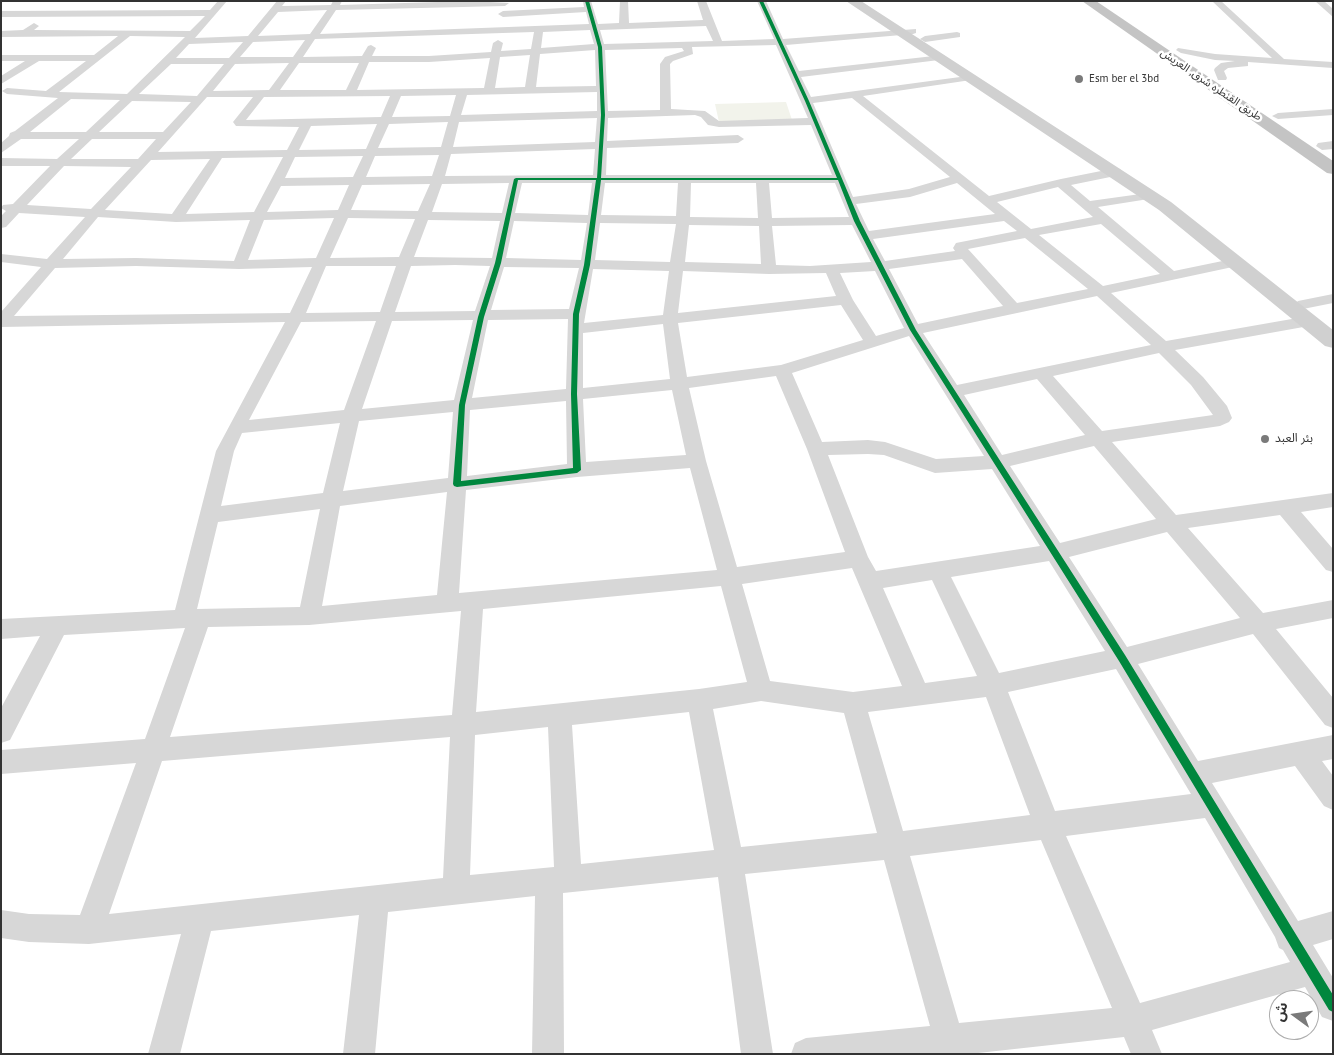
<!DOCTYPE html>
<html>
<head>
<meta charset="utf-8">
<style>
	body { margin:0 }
	#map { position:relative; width:1334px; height:1055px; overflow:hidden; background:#fff; font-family:"PT Sans","Noto Sans Arabic",sans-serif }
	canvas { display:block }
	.frame { position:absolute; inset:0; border:2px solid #333; pointer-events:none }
	.north { position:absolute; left:1269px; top:990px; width:50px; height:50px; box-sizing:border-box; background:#fff; border:1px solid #adadad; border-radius:50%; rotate:284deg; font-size:14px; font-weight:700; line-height:20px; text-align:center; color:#333 }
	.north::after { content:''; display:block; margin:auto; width:18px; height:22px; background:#7a7a7a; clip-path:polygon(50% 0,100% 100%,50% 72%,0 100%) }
</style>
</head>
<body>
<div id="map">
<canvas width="1334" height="1055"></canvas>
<div class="frame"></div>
<div class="north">ش</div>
</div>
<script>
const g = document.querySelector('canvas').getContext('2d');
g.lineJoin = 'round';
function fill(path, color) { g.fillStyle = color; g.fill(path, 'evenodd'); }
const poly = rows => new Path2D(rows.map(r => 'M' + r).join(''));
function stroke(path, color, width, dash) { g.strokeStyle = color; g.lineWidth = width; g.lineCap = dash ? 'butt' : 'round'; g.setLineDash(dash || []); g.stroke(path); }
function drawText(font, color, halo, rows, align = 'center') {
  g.font = font + ' "PT Sans","Noto Sans Arabic",sans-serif'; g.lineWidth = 5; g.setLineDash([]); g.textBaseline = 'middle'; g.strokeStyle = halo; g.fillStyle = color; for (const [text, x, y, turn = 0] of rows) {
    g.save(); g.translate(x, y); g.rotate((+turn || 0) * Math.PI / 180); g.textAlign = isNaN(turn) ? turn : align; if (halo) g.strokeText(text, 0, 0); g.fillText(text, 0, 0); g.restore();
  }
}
const green = poly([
	[786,102,792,120,719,122,715,104]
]);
const street = poly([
	[218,1,227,1,195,38,248,36,277,1,286,1,282,6,331,5,333,1,342,1,340,5,470,1,509,3,505,6,336,10,320,34,589,24,586,12,503,17,498,14,503,11,584,7,583,1,591,1,598,24,619,23,620,1,628,1,629,23,703,20,697,1,706,1,722,41,774,39,757,1,766,1,783,39,916,29,916,33,913,34,786,45,799,71,943,55,944,57,939,60,801,77,811,97,975,75,975,79,971,80,863,96,989,196,1061,179,1116,168,1120,169,1122,172,1120,175,1071,185,1090,201,1155,192,1156,195,1155,198,1098,207,1174,271,1237,258,1242,259,1244,262,1242,265,1111,293,1166,341,1309,316,1315,318,1317,321,1315,324,1309,326,1175,350,1203,377,1227,406,1232,418,1229,422,1220,426,1112,442,1176,515,1333,493,1333,507,1301,512,1333,549,1333,572,1326,570,1280,515,1188,528,1263,613,1333,600,1333,618,1276,629,1333,698,1333,728,1325,725,1253,634,1138,664,1198,761,1333,735,1333,759,1322,761,1333,776,1333,810,1324,806,1295,766,1212,783,1298,921,1333,911,1333,939,1313,945,1333,978,1333,1021,1322,1017,1305,987,1152,1030,1162,1054,1131,1054,1124,1037,969,1054,791,1054,795,1043,806,1038,930,1026,884,860,745,874,773,1054,741,1054,718,877,563,893,564,1054,532,1054,535,896,388,912,375,1054,343,1054,359,915,211,931,180,1054,148,1054,181,934,89,944,29,942,1,938,1,910,29,914,80,915,136,763,1,774,1,750,145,739,185,628,64,635,10,740,1,743,1,708,40,636,1,639,1,619,175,610,216,451,285,322,1,327,1,312,41,267,1,262,1,254,47,259,85,217,19,213,6,227,1,228,1,216,6,211,1,208,3,205,13,204,50,166,1,166,1,158,57,159,79,139,21,139,1,153,1,143,9,136,10,133,15,131,58,98,7,94,2,91,7,88,46,91,86,61,39,61,1,84,1,76,25,61,1,61,1,55,94,55,118,36,1,37,1,31,23,30,34,23,39,26,34,30,190,31,205,16,1,17,1,11,210,10,218,1],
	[327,10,310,34,258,36,278,12,327,10],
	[706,26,713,41,604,44,600,30,706,26],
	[590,30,594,44,541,48,543,32,590,30],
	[534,32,531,49,501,51,503,43,498,40,493,43,491,52,429,56,372,56,376,48,371,45,368,46,362,56,303,57,315,39,534,32],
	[130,36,185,37,127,94,59,92,130,36],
	[305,40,293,57,240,57,253,42,305,40],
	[243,42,229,58,176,58,189,44,243,42],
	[776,45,808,118,719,121,705,111,671,109,670,64,673,61,693,54,692,47,776,45],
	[682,48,684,51,665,57,660,64,660,110,608,111,605,50,682,48],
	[595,50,596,86,536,87,540,54,595,50],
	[530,55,525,87,495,88,500,57,530,55],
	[490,58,484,88,357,90,369,62,429,62,490,58],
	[289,63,269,90,213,91,235,64,289,63],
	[299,63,359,63,346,90,280,90,299,63],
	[171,64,224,64,197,96,139,94,171,64],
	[597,92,597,111,461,115,467,95,597,92],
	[456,95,450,116,392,117,401,96,456,95],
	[390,96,381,117,246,120,264,97,390,96],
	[207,97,253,97,233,122,236,126,299,127,287,150,158,152,207,97],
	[852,98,950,177,909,189,853,197,813,103,852,98],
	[71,99,120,100,86,132,30,132,71,99],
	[132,101,191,102,163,132,99,132,132,101],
	[695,115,701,117,708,125,719,127,811,125,832,175,606,175,607,148,738,143,744,139,738,135,607,141,608,118,695,115],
	[597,118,595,142,453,147,459,122,597,118],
	[448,122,441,147,378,148,389,124,448,122],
	[377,124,366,149,299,150,311,126,377,124],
	[92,139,156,139,138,159,71,159,92,139],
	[595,149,593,175,445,176,451,154,595,149],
	[439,155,432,176,366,177,375,156,439,155],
	[363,156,353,177,285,178,295,157,363,156],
	[283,157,254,212,186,214,222,158,283,157],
	[210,159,172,214,105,210,151,160,210,159],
	[64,166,131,167,91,209,27,205,64,166],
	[509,183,502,213,432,212,442,184,509,183],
	[522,183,592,183,588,215,515,213,522,183],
	[605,183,678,183,676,216,601,215,605,183],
	[691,183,756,183,758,218,690,217,691,183],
	[769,183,835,183,849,217,772,218,769,183],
	[957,183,995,214,869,231,856,204,910,197,957,183],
	[430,184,418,211,351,210,362,185,430,184],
	[349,185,338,210,267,212,281,186,349,185],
	[1058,187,1093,217,1031,229,997,202,1058,187],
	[98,217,176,222,250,220,234,261,136,258,63,259,98,217],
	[334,218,316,258,248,260,264,220,334,218],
	[348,218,415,219,399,257,330,258,348,218],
	[428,220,500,221,492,258,414,257,428,220],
	[514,221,587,223,581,260,506,258,514,221],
	[1004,221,1017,231,956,243,953,248,955,251,885,261,873,239,1004,221],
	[600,223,676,224,670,262,595,260,600,223],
	[1101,224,1160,274,1103,286,1039,235,1101,224],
	[689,225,759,226,761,264,685,262,689,225],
	[852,225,871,262,810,266,776,265,772,226,852,225],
	[1025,238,1088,289,1017,303,968,249,1025,238],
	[962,259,1003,306,918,324,889,269,962,259],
	[455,265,490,266,475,311,395,312,411,266,455,265],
	[136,266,239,269,312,267,290,313,14,316,55,268,136,266],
	[326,266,396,266,380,312,306,313,326,266],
	[504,267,579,268,569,309,491,310,504,267],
	[593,269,669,271,663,315,584,323,593,269],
	[683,271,769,274,826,273,836,296,678,313,683,271],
	[875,271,904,328,876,336,853,300,840,273,875,271],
	[1097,296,1151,345,957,385,923,333,1097,296],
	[841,305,863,340,781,365,687,377,678,323,841,305],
	[568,319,566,389,472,398,488,320,568,319],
	[473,320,454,400,362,409,392,321,473,320],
	[376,321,344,410,249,420,301,322,376,321],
	[663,324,670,379,583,388,583,333,663,324],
	[909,336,984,456,936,459,885,442,868,440,822,442,792,373,909,336],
	[1159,353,1191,385,1213,415,1102,431,1053,376,1159,353],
	[776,376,807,449,845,552,737,567,706,461,689,388,776,376],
	[1037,379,1085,435,1002,455,964,395,1037,379],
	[672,390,686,455,586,462,583,399,672,390],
	[566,401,567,464,467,476,470,410,566,401],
	[453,412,448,478,343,491,359,421,453,412],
	[340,423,323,493,221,506,234,451,242,433,340,423],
	[1094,446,1156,519,1060,543,1010,466,1094,446],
	[868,454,884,455,935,473,992,469,1040,546,876,571,868,557,828,455,868,454],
	[690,468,717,570,459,593,466,490,577,477,690,468],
	[447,492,437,595,322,606,340,506,447,492],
	[320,509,300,607,197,609,218,522,320,509],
	[1167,532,1240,618,1127,647,1069,557,1167,532],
	[1049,561,1105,651,999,673,951,577,1049,561],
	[852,568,902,686,853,692,770,681,742,584,852,568],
	[932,580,977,676,925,683,883,588,932,580],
	[721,586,747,682,699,689,476,712,483,609,721,586],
	[461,611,452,715,170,737,208,627,309,625,461,611],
	[1116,669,1191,794,1055,811,1008,692,1116,669],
	[986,697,1030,815,903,831,868,712,986,697],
	[761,701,844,713,877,833,741,847,713,709,761,701],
	[689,712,714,850,581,864,572,725,689,712],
	[548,727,554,867,470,875,475,735,548,727],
	[450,737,443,878,109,914,162,761,450,737],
	[1205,818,1275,937,1279,948,1283,950,1290,962,1140,1003,1066,836,1205,818],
	[1041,840,1112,1008,959,1023,910,856,1041,840],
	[1212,1,1221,1,1284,59,1333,62,1333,68,1248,62,1248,66,1228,68,1224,71,1227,78,1226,80,1218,80,1214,70,1215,68,1221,63,1235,61,1215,60,1181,53,1176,50,1178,48,1215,54,1272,58,1212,1],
	[1315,1,1324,1,1333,9,1333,17,1315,1],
	[957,32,960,33,960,37,925,42,920,39,925,36,957,32],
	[1333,109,1333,115,1278,119,1272,116,1278,113,1333,109],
	[1333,141,1333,149,1322,150,1316,146,1318,143,1333,141],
	[1333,294,1333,303,1303,309,1295,304,1298,301,1333,294]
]);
const secondary = poly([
	[846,1,861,1,1171,202,1333,330,1333,348,1325,346,1159,210,846,1]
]);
const highway = poly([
	[1082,1,1096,1,1333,161,1333,174,1327,173,1082,1]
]);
const cycleway = poly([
	[585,1,589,1,602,47,605,115,601,178,837,178,805,101,759,1,763,1,809,101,860,221,916,330,1125,655,1333,995,1333,1012,1329,1010,1119,661,910,330,854,221,838,180,601,180,590,265,579,314,577,394,581,470,577,473,457,487,454,486,453,484,459,405,478,317,495,263,514,179,516,178,597,178,601,115,598,47,585,1],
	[518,180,596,180,584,265,573,314,571,394,573,468,461,481,465,405,484,317,501,263,518,180]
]);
const markers = [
	[1079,79,5,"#7a7a7a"],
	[1265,439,5,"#7a7a7a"]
];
const farPoinames = [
	["Esm ber el 3bd",1089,79]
];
const farStreetnames = [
	["طريق القنطره شرق, العريش",1211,85,34]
];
const poiNames = [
	["بئر العبد",1275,439]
];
fill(green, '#f2f3eb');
fill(street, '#d7d7d7');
fill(secondary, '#d0d0d0');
fill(highway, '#c4c4c4');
fill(cycleway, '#00873e');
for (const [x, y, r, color] of markers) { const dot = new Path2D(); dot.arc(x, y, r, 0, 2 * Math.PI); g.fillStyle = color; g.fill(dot); stroke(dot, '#fff', 2); }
drawText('11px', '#333', '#fff', farPoinames, 'left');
drawText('11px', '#333', '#fff', farStreetnames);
drawText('12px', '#333', '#fff', poiNames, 'left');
</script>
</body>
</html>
